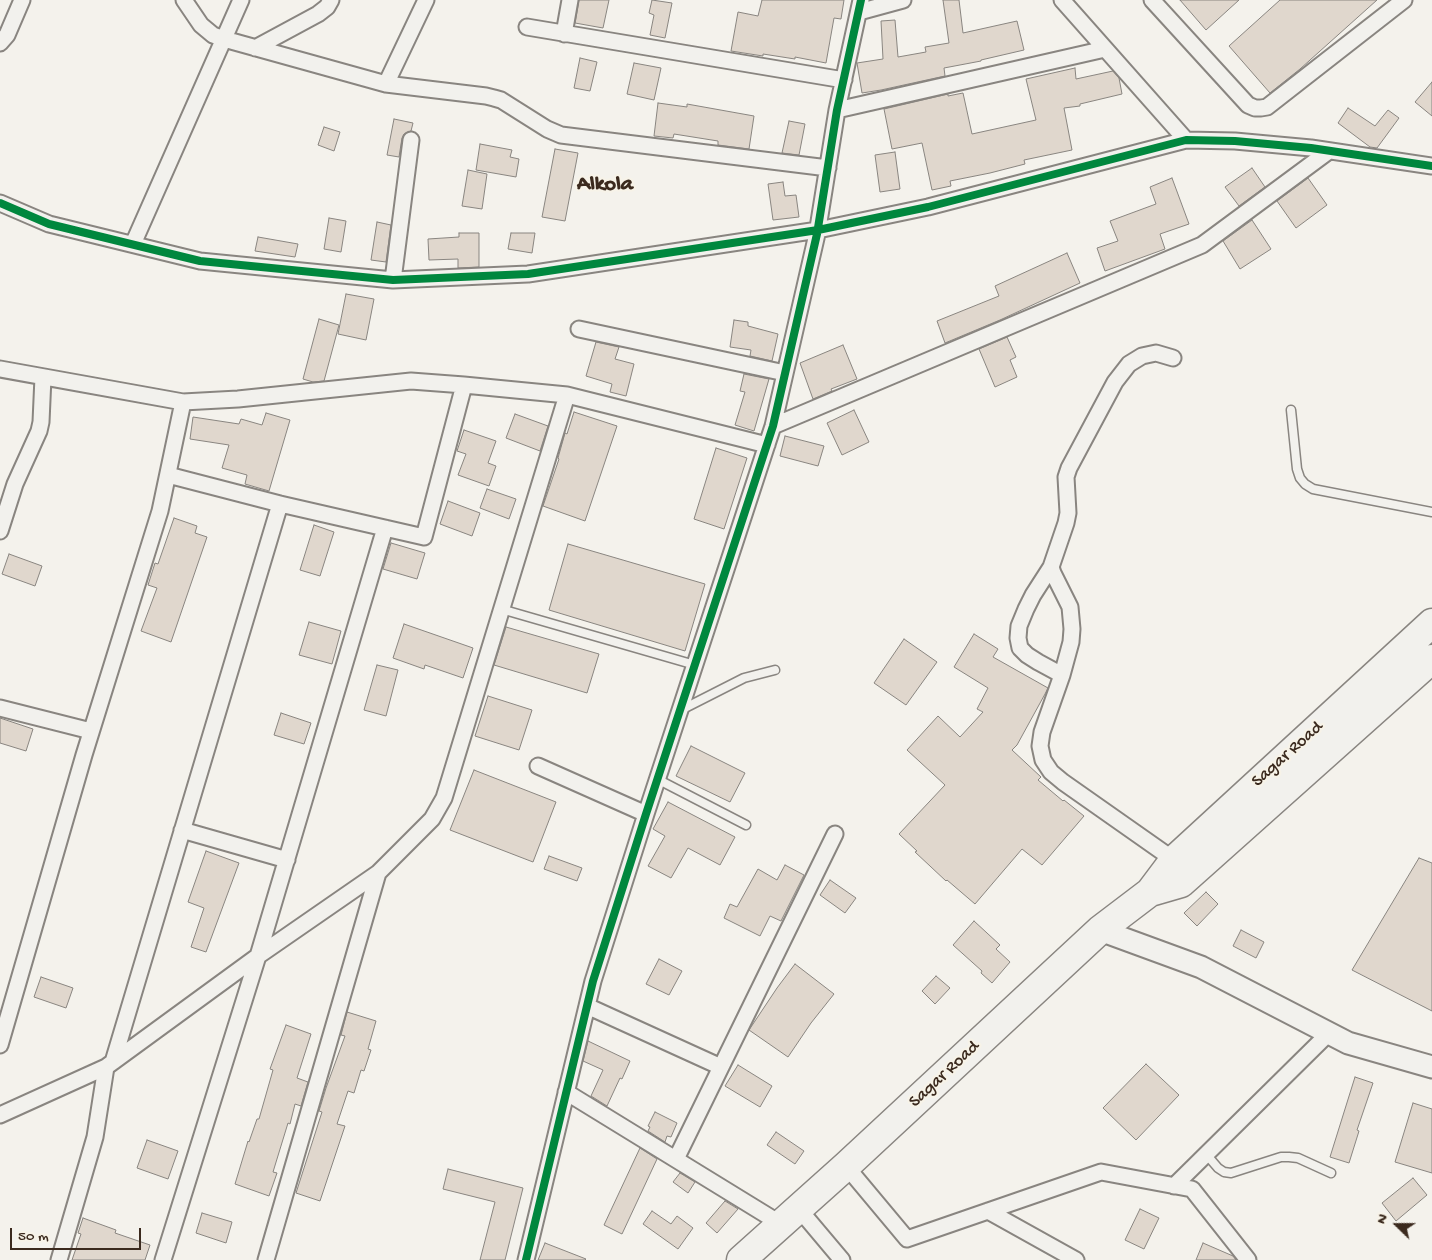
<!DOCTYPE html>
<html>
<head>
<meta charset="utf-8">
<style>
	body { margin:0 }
	#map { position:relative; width:1432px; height:1260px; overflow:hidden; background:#f4f2ec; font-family:"Gochi Hand",sans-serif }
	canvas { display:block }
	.north { position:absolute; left:1372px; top:1200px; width:50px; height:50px; -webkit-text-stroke:4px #f7f3e8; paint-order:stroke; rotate:292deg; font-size:14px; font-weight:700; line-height:20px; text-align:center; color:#3b2a1e }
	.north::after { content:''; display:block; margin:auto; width:18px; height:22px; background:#3b2a1e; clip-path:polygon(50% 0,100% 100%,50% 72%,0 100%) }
	.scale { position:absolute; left:10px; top:1228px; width:131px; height:22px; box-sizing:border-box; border:2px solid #3b2a1e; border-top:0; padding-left:6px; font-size:15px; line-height:18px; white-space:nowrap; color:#3b2a1e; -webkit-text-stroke:4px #f7f3e8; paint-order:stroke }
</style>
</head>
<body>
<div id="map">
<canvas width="1432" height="1260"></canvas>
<div class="north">N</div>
<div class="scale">50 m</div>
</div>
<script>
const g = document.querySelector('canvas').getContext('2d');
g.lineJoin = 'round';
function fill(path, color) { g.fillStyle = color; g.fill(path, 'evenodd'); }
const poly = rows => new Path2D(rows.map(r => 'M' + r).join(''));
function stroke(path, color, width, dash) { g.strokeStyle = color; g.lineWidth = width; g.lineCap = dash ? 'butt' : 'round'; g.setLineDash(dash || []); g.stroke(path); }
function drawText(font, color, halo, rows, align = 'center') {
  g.font = font + ' "Gochi Hand",sans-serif'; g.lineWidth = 4.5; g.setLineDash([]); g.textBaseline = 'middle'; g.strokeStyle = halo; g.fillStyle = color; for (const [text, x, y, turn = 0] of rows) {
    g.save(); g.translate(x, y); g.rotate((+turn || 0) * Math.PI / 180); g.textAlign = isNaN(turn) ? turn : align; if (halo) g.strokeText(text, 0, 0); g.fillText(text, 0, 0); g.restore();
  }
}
const building = poly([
	[579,0,609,0,603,28,575,23,579,0],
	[652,0,672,3,665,38,650,35,654,15,649,13,652,0],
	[762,0,844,0,841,19,834,18,826,63,795,57,795,59,763,54,763,56,731,51,738,12,758,16,762,0],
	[943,0,959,0,963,33,1017,21,1024,50,981,60,981,61,944,68,945,76,881,90,862,93,857,63,883,59,881,21,895,20,898,57,926,52,925,47,949,43,943,0],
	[1180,0,1239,0,1206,30,1180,0],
	[1280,0,1377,0,1300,69,1270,93,1229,46,1280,0],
	[580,58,597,62,590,91,574,88,580,58],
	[634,63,661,68,654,100,627,94,634,63],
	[1075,68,1076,79,1113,71,1119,78,1122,94,1080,104,1080,106,1064,108,1072,150,1024,160,1025,164,990,173,950,181,951,186,932,190,922,143,892,149,884,109,948,94,948,96,963,93,972,134,1036,120,1026,79,1075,68],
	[1432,82,1432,116,1415,102,1432,82],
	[658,103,687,107,687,104,754,116,749,149,718,145,718,141,674,134,673,138,654,136,658,103],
	[1348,108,1375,126,1388,110,1399,118,1377,148,1370,147,1338,123,1348,108],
	[394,119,413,123,411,131,404,134,402,138,399,157,387,155,394,119],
	[789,121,805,124,799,155,782,153,789,121],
	[324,127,340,132,334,151,318,145,324,127],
	[480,144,512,150,510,157,519,159,516,177,476,170,480,144],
	[555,149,578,153,565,221,542,217,555,149],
	[895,152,900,189,880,192,875,155,895,152],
	[1252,168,1265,187,1239,206,1225,187,1252,168],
	[468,170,487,174,482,209,462,206,468,170],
	[1172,178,1189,224,1160,234,1165,249,1105,271,1097,248,1118,241,1110,221,1156,204,1150,187,1172,178],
	[1308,178,1327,205,1296,228,1277,201,1308,178],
	[783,182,785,196,796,195,799,217,773,220,768,184,783,182],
	[329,218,346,221,341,252,324,249,329,218],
	[1252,220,1271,249,1240,269,1223,241,1252,220],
	[377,222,391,225,386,262,371,260,377,222],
	[459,233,479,233,479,267,458,268,458,259,429,260,428,239,459,237,459,233],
	[511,233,535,233,532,253,508,249,511,233],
	[258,237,298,244,295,257,255,251,258,237],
	[1067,253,1080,283,1000,320,945,343,937,321,999,296,995,286,1067,253],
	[346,294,374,299,366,340,338,334,346,294],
	[319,319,339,325,324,381,313,382,303,379,319,319],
	[734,320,748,322,748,326,778,334,772,361,750,356,751,350,730,347,734,320],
	[1007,337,1016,357,1010,360,1017,377,995,387,979,349,1007,337],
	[596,342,619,347,615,359,634,364,626,396,610,392,612,384,586,376,596,342],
	[843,345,857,379,831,389,832,391,813,399,800,363,843,345],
	[744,374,769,379,754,431,735,425,745,392,740,391,744,374],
	[854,410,869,442,842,455,827,423,854,410],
	[574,412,617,426,585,521,543,506,559,459,558,458,565,433,567,434,574,412],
	[266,413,290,420,269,491,245,484,247,475,222,468,229,445,190,439,193,417,239,424,241,419,262,425,266,413],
	[515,414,548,426,540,451,506,438,515,414],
	[464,430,496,441,488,463,496,466,489,486,458,475,466,454,457,451,464,430],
	[785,436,824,446,818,466,780,456,785,436],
	[716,448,747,458,724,529,694,519,716,448],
	[487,489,516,499,509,519,480,508,487,489],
	[448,501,480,513,472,536,440,524,448,501],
	[174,518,197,526,195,533,207,537,171,642,141,631,157,588,148,585,155,563,158,564,174,518],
	[314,525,334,532,320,576,300,570,314,525],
	[391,543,425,553,417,579,383,569,391,543],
	[568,544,705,584,685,651,549,610,568,544],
	[9,554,42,566,35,586,2,574,9,554],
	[309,622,341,631,332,664,299,655,309,622],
	[404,624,473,648,463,678,425,665,424,669,393,658,404,624],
	[506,627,599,654,587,693,494,665,506,627],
	[974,634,998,649,993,657,1048,688,1045,694,1017,745,1012,750,1041,777,1038,780,1063,801,1064,800,1084,816,1042,865,1022,849,975,904,947,880,946,881,915,852,917,851,899,834,945,785,907,750,938,716,960,737,983,712,977,709,988,688,954,667,974,634],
	[904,639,937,662,906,705,874,683,904,639],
	[377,665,398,670,386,716,364,710,377,665],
	[488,696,532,710,519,750,475,736,488,696],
	[281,713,311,723,304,744,274,735,281,713],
	[0,718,33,729,26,751,0,743,0,718],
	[691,746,745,773,730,802,676,776,691,746],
	[474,770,556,802,533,862,450,830,474,770],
	[668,802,735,837,720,865,688,848,671,878,648,866,665,836,653,829,668,802],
	[206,851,239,863,206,952,191,947,204,908,188,902,206,851],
	[549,856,582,868,577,881,544,869,549,856],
	[1419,858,1432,863,1432,1011,1352,970,1419,858],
	[785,865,804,875,781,921,770,916,760,936,724,918,730,904,737,907,758,869,777,880,785,865],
	[830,880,856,898,845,913,820,895,830,880],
	[1206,892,1218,904,1197,926,1184,913,1206,892],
	[974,921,1000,945,996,949,1010,962,992,983,981,973,982,971,953,945,974,921],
	[1241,930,1264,942,1256,958,1233,946,1241,930],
	[659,959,682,971,669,995,646,984,659,959],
	[795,964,834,994,811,1023,788,1057,749,1030,777,988,795,964],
	[936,976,950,988,935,1004,922,991,936,976],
	[41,977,73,988,66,1008,34,997,41,977],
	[347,1012,376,1021,368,1049,371,1050,364,1071,361,1070,354,1093,348,1091,337,1124,345,1126,320,1201,296,1193,322,1112,319,1111,326,1088,345,1036,341,1035,347,1012],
	[286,1025,311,1034,297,1078,308,1082,301,1106,295,1104,290,1124,288,1123,273,1172,277,1173,269,1196,235,1184,248,1141,249,1142,257,1119,259,1119,273,1070,270,1069,286,1025],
	[588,1041,630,1061,622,1079,620,1078,607,1106,591,1096,603,1070,583,1061,588,1041],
	[1146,1064,1179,1095,1136,1140,1103,1108,1146,1064],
	[738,1065,772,1086,760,1107,725,1086,738,1065],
	[1355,1077,1373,1083,1357,1130,1359,1131,1349,1163,1330,1157,1355,1077],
	[1413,1103,1432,1109,1432,1173,1395,1162,1413,1103],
	[655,1112,677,1123,671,1137,667,1136,665,1142,648,1131,650,1127,648,1126,655,1112],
	[776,1132,804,1151,795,1164,767,1145,776,1132],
	[147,1140,178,1151,168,1179,137,1168,147,1140],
	[640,1148,657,1159,622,1234,604,1225,640,1148],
	[448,1169,523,1188,505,1260,480,1260,495,1202,443,1189,448,1169],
	[680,1173,695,1182,688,1193,673,1182,680,1173],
	[1413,1178,1427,1195,1396,1221,1382,1203,1413,1178],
	[725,1201,738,1209,717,1233,706,1223,725,1201],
	[1140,1209,1159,1218,1144,1249,1125,1240,1140,1209],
	[652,1211,671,1224,677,1216,693,1228,678,1249,643,1224,652,1211],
	[202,1213,232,1222,226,1243,196,1233,202,1213],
	[83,1218,116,1230,115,1233,150,1245,145,1260,72,1260,81,1234,78,1233,83,1218],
	[545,1243,586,1259,585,1260,538,1260,545,1243],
	[1203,1243,1233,1256,1236,1260,1196,1260,1203,1243]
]);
const lane = poly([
	[1291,410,1297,469,1300,478,1305,484,1313,489,1432,512],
	[501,609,695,665],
	[681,710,744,678,775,670],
	[657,779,746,825],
	[1206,1154,1218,1168,1224,1172,1231,1173,1281,1157,1289,1157,1298,1158,1331,1173]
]);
const street = poly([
	[184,0,201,25,213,35,224,39,386,84,486,96,494,98,501,100,547,129,561,135,828,168],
	[1062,0,1186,140],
	[1152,0,1248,105,1255,108,1261,108,1267,107,1404,0],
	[859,12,903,0],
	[527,27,844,80],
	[564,34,570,0],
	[0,43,7,35,22,0],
	[255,48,318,14,327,7,331,0],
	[386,84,426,0],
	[837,110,1105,49],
	[0,203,49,224,200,261,393,280,528,274,818,230,928,207,1186,140,1235,141,1311,148,1432,166],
	[133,244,241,0],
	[393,280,411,140],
	[579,329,785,373],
	[1173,358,1156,353,1142,356,1129,364,1115,382,1069,468,1066,477,1068,513,1066,523,1051,567,1053,573,1070,607,1072,629,1071,642,1062,675,1042,732,1040,746,1043,760,1051,772,1063,782,1174,860],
	[0,369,183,402,238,399,411,381,464,385,567,395,767,445],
	[773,426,1202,245,1329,151],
	[168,475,280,504,424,537,464,385],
	[0,531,15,484,39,431,41,422,43,377],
	[1051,567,1033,595,1026,609,1019,626,1018,638,1020,648,1027,655,1038,662,1062,675],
	[0,708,91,731],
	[538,766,646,814],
	[182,830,287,860],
	[587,1006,721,1067],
	[0,1045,84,755,160,511,183,402],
	[113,1062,280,504],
	[566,1092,781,1224],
	[0,1115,106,1067,258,956,378,873,432,819,444,798,567,395],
	[676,1159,835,834],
	[846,1166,907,1239,1101,1172,1192,1189,1248,1260],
	[1174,1186,1329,1033],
	[799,1209,842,1260],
	[988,1211,1076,1260],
	[59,1260,95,1137,106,1067],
	[163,1260,258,956,385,528],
	[266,1260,378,873],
	[526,1260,593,981,646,814,773,426,817,234,837,110,861,0]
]);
const secondary = poly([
	[1100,930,1201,967,1348,1043,1432,1067]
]);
const highway = poly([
	[1150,892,1181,883,1432,659],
	[741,1260,846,1166,1100,930,1150,892,1174,860,1432,623]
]);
const cycleway = poly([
	[0,203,49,224,200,261,393,280,528,274,818,230,928,207,1186,140,1235,141,1311,148,1432,166],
	[526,1260,593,981,646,814,773,426,817,234,837,110,861,0]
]);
const streetNames = [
	["Sagar Road",1288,755,-42],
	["Sagar Road",945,1075,-43]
];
const districtNames = [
	["Alkola",605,186]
];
fill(building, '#e0d7cd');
stroke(building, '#898580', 1);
stroke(lane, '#898580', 11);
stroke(street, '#898580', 19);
stroke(secondary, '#898580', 25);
stroke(highway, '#898580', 31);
stroke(lane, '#f2f1ed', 8);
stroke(street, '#f2f1ed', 15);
stroke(secondary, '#f2f1ed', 21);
stroke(highway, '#f2f1ed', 28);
stroke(cycleway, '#00873e', 8);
drawText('18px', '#3b2a1e', '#f7f3e8', streetNames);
drawText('bold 22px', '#3b2a1e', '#f7f3e8', districtNames);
</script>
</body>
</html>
